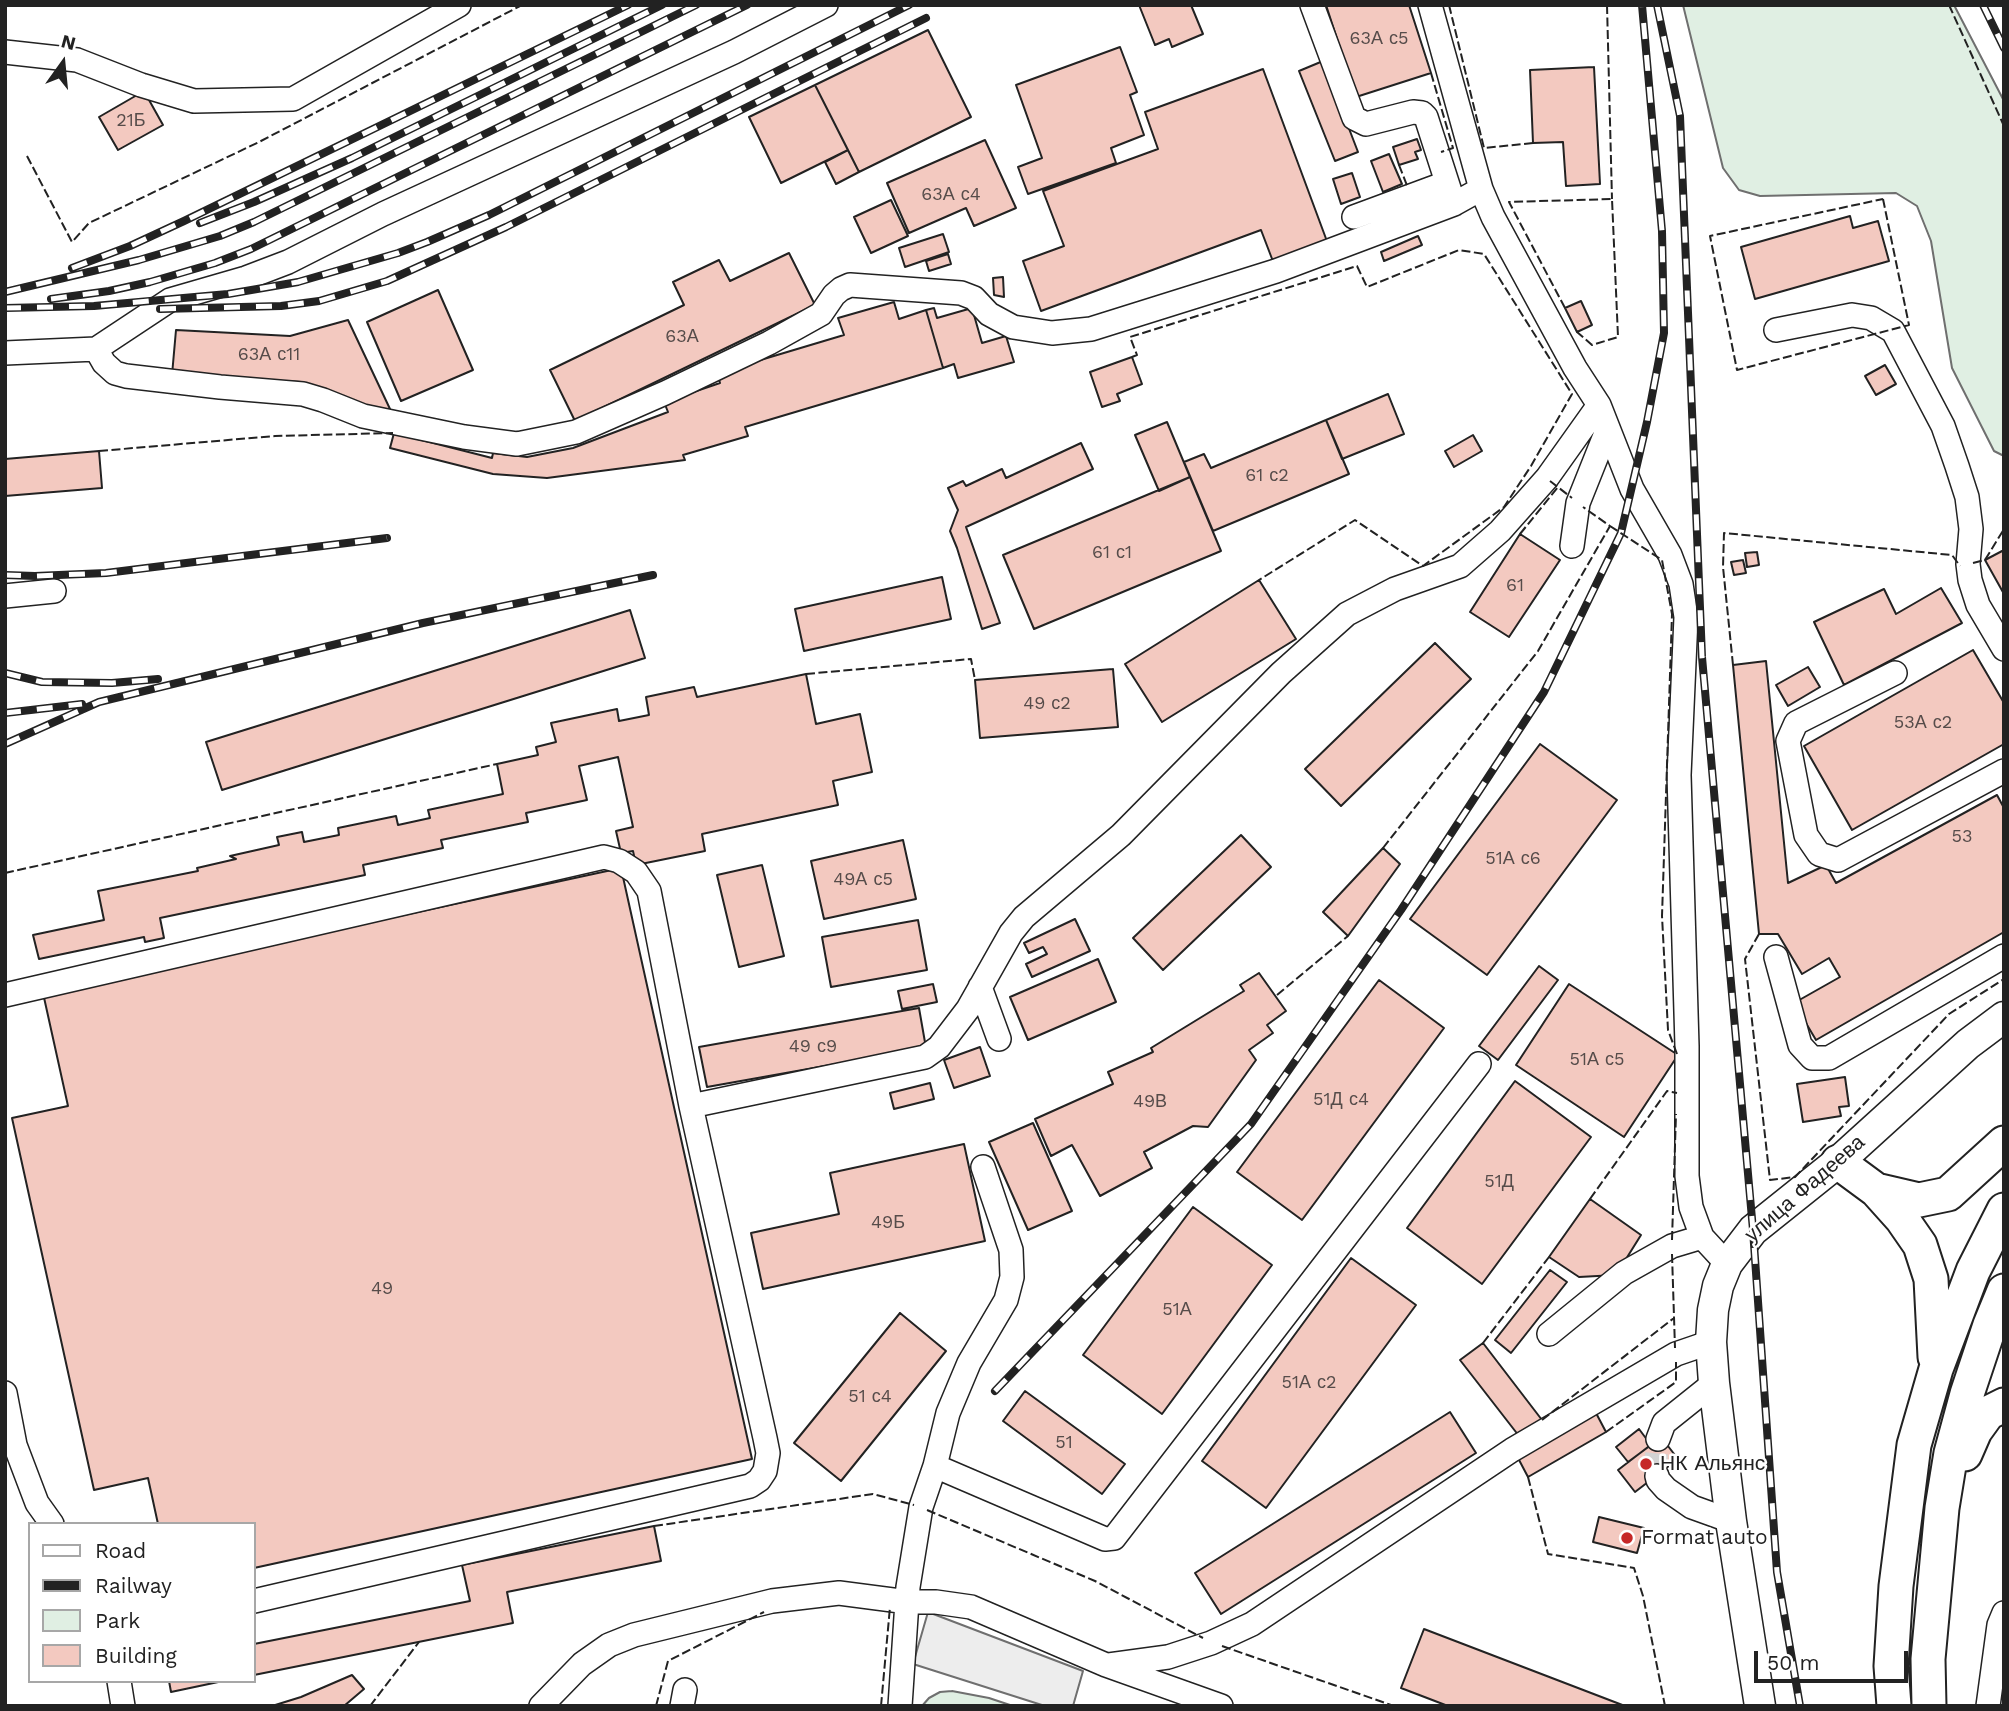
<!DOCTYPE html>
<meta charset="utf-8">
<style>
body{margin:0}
#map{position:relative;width:2009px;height:1711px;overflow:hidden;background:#fff;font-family:"Work Sans",sans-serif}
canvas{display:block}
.frame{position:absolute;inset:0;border:7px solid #222;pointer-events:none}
.legend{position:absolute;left:28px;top:1522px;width:228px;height:161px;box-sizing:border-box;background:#fff;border:2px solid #a7a7a7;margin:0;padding:9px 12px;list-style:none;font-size:21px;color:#222}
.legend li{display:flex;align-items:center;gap:14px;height:35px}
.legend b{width:35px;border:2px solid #a7a7a7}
.north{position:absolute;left:28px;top:28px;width:70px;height:70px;-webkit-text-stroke:5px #fff;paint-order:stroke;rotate:15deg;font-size:19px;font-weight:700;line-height:28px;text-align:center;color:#222}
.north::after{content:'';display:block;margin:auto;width:24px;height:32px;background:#222;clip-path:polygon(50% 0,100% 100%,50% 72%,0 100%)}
.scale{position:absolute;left:1754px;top:1651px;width:154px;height:32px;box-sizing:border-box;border:4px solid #222;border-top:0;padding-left:9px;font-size:21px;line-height:24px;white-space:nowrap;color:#222;-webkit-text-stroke:5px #fff;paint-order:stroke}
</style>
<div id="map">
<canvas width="2009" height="1711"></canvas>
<div class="frame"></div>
<ul class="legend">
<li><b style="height:9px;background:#fff"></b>Road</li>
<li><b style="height:9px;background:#222"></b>Railway</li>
<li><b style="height:19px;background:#e0efe3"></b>Park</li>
<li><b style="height:19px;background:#f3c9c0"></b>Building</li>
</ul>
<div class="north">N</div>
<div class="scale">50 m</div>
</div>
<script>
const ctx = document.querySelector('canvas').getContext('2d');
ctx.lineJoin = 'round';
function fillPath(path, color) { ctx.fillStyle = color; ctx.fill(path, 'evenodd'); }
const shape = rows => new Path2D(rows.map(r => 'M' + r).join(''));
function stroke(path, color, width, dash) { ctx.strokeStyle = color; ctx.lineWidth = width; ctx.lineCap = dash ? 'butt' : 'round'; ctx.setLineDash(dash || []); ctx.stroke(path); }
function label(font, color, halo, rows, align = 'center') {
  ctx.font = font + ' "Work Sans",sans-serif'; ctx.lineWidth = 5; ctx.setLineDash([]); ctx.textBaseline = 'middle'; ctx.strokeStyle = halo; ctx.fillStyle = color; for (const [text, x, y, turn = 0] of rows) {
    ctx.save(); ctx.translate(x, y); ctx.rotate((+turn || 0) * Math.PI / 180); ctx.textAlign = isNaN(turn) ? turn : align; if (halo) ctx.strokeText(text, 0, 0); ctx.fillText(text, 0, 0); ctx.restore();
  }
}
const green = shape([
 [1683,5,1954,5,2004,101,2004,456,1994,451,1952,368,1931,241,1917,206,1896,193,1760,196,1739,190,1723,168,1683,5],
 [952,1691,989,1698,1013,1706,922,1706,929,1698,940,1692,952,1691]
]);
const parking = shape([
 [928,1612,1083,1671,1073,1706,1045,1706,913,1664,928,1612]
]);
const building = shape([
 [1139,5,1191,5,1203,34,1172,47,1169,39,1155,45,1139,5],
 [1326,5,1409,5,1431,73,1356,97,1326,5],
 [928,30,971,117,859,172,815,85,928,30],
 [1120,47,1137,92,1130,95,1144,135,1111,148,1116,163,1028,194,1018,167,1042,158,1016,85,1120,47],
 [1323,61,1358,152,1335,161,1299,71,1323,61],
 [1594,67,1600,184,1566,186,1563,142,1533,143,1530,70,1594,67],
 [1263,69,1328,244,1274,264,1261,230,1041,311,1023,261,1064,246,1043,191,1158,149,1145,112,1263,69],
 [815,85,848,150,781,183,749,117,815,85],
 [144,91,163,125,118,150,99,117,144,91],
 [1417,139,1421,150,1415,152,1418,159,1399,165,1393,147,1417,139],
 [985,140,1016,208,974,226,966,208,909,233,887,183,985,140],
 [848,150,859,172,836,184,825,162,848,150],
 [1389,154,1402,184,1383,192,1371,161,1389,154],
 [1352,173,1360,197,1341,204,1333,179,1352,173],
 [891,200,908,236,871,253,854,217,891,200],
 [1850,216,1853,228,1878,221,1889,261,1755,299,1741,247,1850,216],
 [943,234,949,252,905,267,899,248,943,234],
 [1418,236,1422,245,1384,261,1381,252,1418,236],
 [789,253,815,305,575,421,550,370,684,305,673,282,719,260,730,281,789,253],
 [948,254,951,264,929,271,926,261,948,254],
 [1003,277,1004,297,994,295,993,278,1003,277],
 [438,290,473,370,401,401,367,322,438,290],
 [1581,301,1592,325,1577,332,1565,308,1581,301],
 [894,302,899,319,926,310,943,368,745,427,748,436,683,455,685,460,547,478,493,474,390,448,394,433,492,458,493,453,527,457,573,448,668,412,664,402,720,383,717,373,844,335,838,318,894,302],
 [934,308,937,318,972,308,982,343,1006,336,1014,362,958,378,954,364,943,368,926,310,934,308],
 [348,320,390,409,382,413,301,382,172,375,176,330,290,336,348,320],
 [1132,357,1142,384,1117,394,1120,401,1102,407,1090,372,1132,357],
 [1885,365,1896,384,1876,395,1865,376,1885,365],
 [1388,394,1404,434,1342,459,1326,420,1388,394],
 [1326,420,1349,474,1213,531,1184,462,1204,454,1211,468,1326,420],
 [1167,422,1190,477,1159,491,1135,435,1167,422],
 [1473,435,1482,451,1454,467,1445,451,1473,435],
 [1081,443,1093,469,966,527,1000,623,982,629,957,548,950,531,958,510,948,488,963,481,966,486,1002,469,1006,478,1081,443],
 [99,451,102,488,5,496,5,459,99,451],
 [1190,477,1221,551,1034,629,1003,555,1190,477],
 [1520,534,1560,560,1509,637,1470,612,1520,534],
 [2004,550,2004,594,1985,560,2004,550],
 [1757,552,1759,565,1747,567,1745,553,1757,552],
 [1743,560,1746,573,1734,575,1731,562,1743,560],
 [942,577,951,619,804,651,795,609,942,577],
 [1259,580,1296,639,1162,722,1125,664,1259,580],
 [1941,588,1962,623,1844,685,1814,622,1884,589,1896,614,1941,588],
 [630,610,645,658,222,790,206,742,630,610],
 [1435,643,1471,679,1341,806,1305,769,1435,643],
 [1973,650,2004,703,2004,744,1852,830,1804,746,1973,650],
 [1766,661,1788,883,1826,865,1836,883,1997,795,2004,808,2004,932,1816,1040,1794,1003,1840,977,1829,958,1802,974,1778,934,1759,934,1733,665,1766,661],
 [1808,667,1820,687,1788,706,1776,685,1808,667],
 [1113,669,1118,727,980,738,975,680,1113,669],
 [806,674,816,724,860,714,872,772,833,781,838,805,702,834,705,851,636,865,633,851,621,853,616,831,633,827,618,757,579,766,587,800,526,813,528,822,441,840,443,848,363,865,365,875,160,918,164,938,145,942,144,937,39,959,33,935,104,920,98,891,198,871,197,868,236,859,230,856,279,845,277,837,302,832,304,842,339,835,338,828,396,816,398,825,430,818,428,810,503,794,497,764,538,755,536,747,556,742,551,723,617,709,619,721,649,715,646,697,694,687,697,697,806,674],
 [1540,744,1617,800,1487,975,1410,919,1540,744],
 [1241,835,1271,867,1163,970,1133,938,1241,835],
 [903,840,916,899,824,919,811,861,903,840],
 [1383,848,1400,864,1348,936,1323,912,1383,848],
 [762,865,784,956,739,967,717,875,762,865],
 [621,868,752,1459,254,1568,254,1524,158,1524,148,1478,94,1490,12,1118,68,1106,43,993,621,868],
 [1075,919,1090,951,1032,977,1026,964,1047,954,1043,947,1029,953,1024,943,1075,919],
 [918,920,927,970,831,987,822,937,918,920],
 [1098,959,1116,1002,1028,1040,1010,997,1098,959],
 [1539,966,1558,980,1498,1060,1479,1046,1539,966],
 [1259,973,1286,1011,1267,1025,1273,1033,1249,1050,1256,1060,1208,1127,1193,1126,1144,1152,1152,1168,1100,1196,1072,1145,1051,1156,1035,1119,1113,1084,1108,1072,1153,1052,1151,1048,1244,991,1240,985,1259,973],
 [1379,980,1444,1028,1302,1220,1237,1172,1379,980],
 [933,984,937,1002,902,1009,898,991,933,984],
 [1569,984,1678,1055,1624,1137,1516,1065,1569,984],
 [919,1008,926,1048,707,1087,699,1047,919,1008],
 [980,1047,990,1076,954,1088,944,1060,980,1047],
 [1845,1077,1849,1106,1839,1107,1841,1116,1803,1122,1797,1084,1845,1077],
 [1515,1081,1591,1137,1482,1284,1407,1228,1515,1081],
 [930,1083,934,1099,894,1109,890,1093,930,1083],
 [1033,1123,1072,1211,1028,1230,989,1142,1033,1123],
 [964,1144,985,1241,763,1289,751,1233,839,1214,830,1173,964,1144],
 [1590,1199,1641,1235,1616,1275,1579,1277,1549,1257,1590,1199],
 [1193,1207,1272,1265,1162,1414,1083,1355,1193,1207],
 [1351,1258,1416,1305,1266,1508,1202,1461,1351,1258],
 [1550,1270,1567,1282,1511,1353,1495,1340,1550,1270],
 [900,1313,946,1351,841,1481,794,1443,900,1313],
 [1483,1343,1542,1420,1519,1436,1460,1360,1483,1343],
 [1025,1391,1125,1464,1102,1494,1003,1421,1025,1391],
 [1450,1412,1476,1453,1221,1614,1195,1573,1450,1412],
 [1596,1413,1606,1432,1528,1477,1518,1458,1596,1413],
 [1639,1429,1651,1445,1628,1462,1616,1447,1639,1429],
 [1661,1437,1678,1459,1635,1492,1618,1470,1661,1437],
 [1599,1517,1644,1528,1637,1553,1593,1542,1599,1517],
 [654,1526,661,1561,507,1592,513,1623,254,1675,254,1644,470,1601,462,1565,654,1526],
 [1424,1629,1625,1706,1448,1706,1401,1688,1424,1629],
 [352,1675,364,1689,344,1706,272,1706,301,1697,352,1675],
 [169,1681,223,1681,171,1692,169,1681]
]);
const minorTunnel = shape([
 [1657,1476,1655,1470,1658,1439]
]);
const minor = shape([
 [826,5,734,52,383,214,288,262,246,278,170,300,96,349,104,363,115,373,126,376,220,387,303,394,323,400,363,416,464,437,517,444,576,432,665,393,769,343,821,314,834,295,841,289,850,285,961,293,974,298,989,314,1013,327,1052,333,1091,329,1276,271,1454,204,1481,189],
 [1312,5,1354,118,1366,124,1413,112,1422,113,1426,117,1454,204],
 [1430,5,1481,189,1493,217,1575,368,1599,405,1632,489,1670,555,1681,584,1686,617,1679,775,1687,1046,1687,1176,1691,1207,1702,1237,1727,1264],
 [5,52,77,60,141,85,194,101,293,99,459,5],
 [1354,217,1446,183],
 [1776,330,1852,315,1871,318,1893,331,1943,426,1957,466,1967,497,1971,529,1968,564,1970,580,1978,605,2004,649],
 [5,353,96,349],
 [1572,546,1578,503,1608,428],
 [5,596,54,591],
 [1895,673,1796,723,1788,741,1806,835,1819,854,1838,860,2004,771],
 [1776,957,1800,1045,1812,1058,1829,1058,2004,956],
 [980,987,999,1039],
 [5,995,604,857,619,861,636,872,649,891,691,1106,765,1438,768,1453,765,1471,759,1480,750,1486,254,1601],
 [691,1106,925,1057,939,1047,968,1009,1011,933,1024,917,1121,835,1281,673,1347,614,1395,589,1460,566,1500,531,1547,478,1599,405],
 [1549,1334,1624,1273,1672,1246,1702,1237],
 [5,1393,15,1445,37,1503,52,1524],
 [1658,1439,1664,1423,1714,1383],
 [935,1466,1105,1539,1114,1538,1479,1064],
 [1657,1476,1658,1480,1666,1489,1692,1507,1731,1521],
 [1109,1665,1168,1657,1211,1643,1252,1624,1512,1450,1676,1354,1711,1342],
 [119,1681,123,1706],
 [541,1706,582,1664,609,1645,634,1635,772,1601,839,1593,908,1602,936,1602,971,1607,1106,1665,1221,1706],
 [682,1706,685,1690],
 [900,1706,908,1587,921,1507,935,1466,948,1413,969,1363,1006,1300,1012,1277,1011,1250,983,1167],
 [1988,1706,1999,1625,2004,1613]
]);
const major = shape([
 [1760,1706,1731,1521,1714,1383,1711,1342,1713,1310,1718,1286,1727,1264,1753,1230,1838,1162,1968,1044,2004,1017]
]);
const highway = shape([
 [1838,1162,1876,1190,1902,1219,1920,1245,1931,1279,1935,1357],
 [1876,1190,1919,1200,1948,1194,2004,1143],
 [1965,1454,1975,1431,1988,1413,2004,1405],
 [1894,1706,1891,1666,1896,1586,1914,1445,1936,1369,1973,1271,2004,1210],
 [1929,1706,1928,1659,1942,1508,1951,1453,1967,1394,1990,1325,2004,1291]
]);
const rail = shape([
 [1657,5,1680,116,1702,657,1753,1230,1777,1572,1800,1706],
 [1983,5,2004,48],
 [200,223,254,202,352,158,662,5],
 [72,268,130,246,184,221,628,5],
 [5,292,139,260,220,236,254,222,696,5],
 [51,299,109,291,150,282,215,263,251,249,747,5],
 [5,308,94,306,228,294,298,282,398,253,427,242,489,215,909,5],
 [160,309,281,306,319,301,387,281,506,227,926,18],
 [5,575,35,576,106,573,387,538],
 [5,673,42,682,112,683,158,679],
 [5,713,82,704],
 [5,744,99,702,423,623,653,575],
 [995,1391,1251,1124,1401,910,1544,692,1621,533,1647,422,1664,333,1662,231,1642,5]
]);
const fence = shape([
 [1449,5,1484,148,1533,143],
 [1607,5,1612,199],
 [1949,5,2004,126],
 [1431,73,1453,148,1441,152],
 [27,156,72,242,89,223,259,142,522,5],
 [1399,165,1408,188],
 [1883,199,1909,325,1737,370,1710,236,1883,199],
 [1565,308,1509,202,1612,199,1618,337,1592,345,1577,332],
 [1132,357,1137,355,1130,337,1357,266,1367,287,1459,250,1484,254,1572,394,1531,466,1504,507,1423,566,1355,520,1259,580],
 [99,451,275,436,393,433],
 [1550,481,1572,498],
 [1610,526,1662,560,1672,614,1662,916,1668,1030,1677,1054],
 [1520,534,1558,487],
 [1973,563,1985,560,2004,529],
 [1733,665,1723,567,1724,533,1952,555,1960,566],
 [806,674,971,659,975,680],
 [1383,848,1538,651,1610,526,1583,507],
 [5,873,497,764],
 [1759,934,1745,959,1770,1180,1795,1177,1949,1014,2004,979],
 [1277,995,1348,936],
 [1590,1199,1667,1091,1677,1093],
 [1672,1240,1676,1114],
 [1672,1254,1675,1348],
 [1483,1343,1549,1257],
 [1542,1420,1674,1318],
 [1606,1432,1676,1382,1676,1362],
 [1528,1477,1548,1554,1634,1568,1643,1596,1665,1706],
 [927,1510,1095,1581,1203,1638],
 [654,1526,873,1494,914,1505],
 [1222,1646,1394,1706],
 [370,1706,419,1642],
 [656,1706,668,1661,764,1612],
 [881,1706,890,1607]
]);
const markers = [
 [1646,1464,7,"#c62828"],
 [1627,1538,7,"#c62828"]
];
const numberNames = [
 ["63А с5",1379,39],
 ["21Б",131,121],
 ["63А с4",951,195],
 ["63А",682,337],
 ["63А с11",269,355],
 ["61 с2",1267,476],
 ["61 с1",1112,553],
 ["61",1515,586],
 ["49 с2",1047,704],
 ["53А с2",1923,723],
 ["53",1962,837],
 ["51А с6",1513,859],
 ["49А с5",863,880],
 ["49 с9",813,1047],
 ["51А с5",1597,1060],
 ["51Д с4",1341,1100],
 ["49В",1150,1102],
 ["51Д",1499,1182],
 ["49Б",888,1223],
 ["49",382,1289],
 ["51А",1177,1310],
 ["51А с2",1309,1383],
 ["51 с4",870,1397],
 ["51",1064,1443]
];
const streetNames = [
 ["улица Фадеева",1805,1189,-41]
];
const poiNames = [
 ["НК Альянс",1660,1464],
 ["Format auto",1641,1538]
];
fillPath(green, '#e0efe3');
stroke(green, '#6f6f6f', 2);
fillPath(parking, '#ededed');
stroke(parking, '#6f6f6f', 2);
fillPath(building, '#f3c9c0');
stroke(building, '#222', 2);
stroke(minorTunnel, '#d3d3d3', 23, [23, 11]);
stroke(minor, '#222', 26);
stroke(major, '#222', 33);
stroke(highway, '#222', 37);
stroke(minor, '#fff', 23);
stroke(major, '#fff', 30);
stroke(highway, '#fff', 33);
stroke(rail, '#222', 8);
stroke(rail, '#fff', 5, [16]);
stroke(fence, '#222', 2, [9, 3.5]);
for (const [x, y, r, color] of markers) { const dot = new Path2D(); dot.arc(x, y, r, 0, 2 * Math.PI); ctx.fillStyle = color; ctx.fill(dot); stroke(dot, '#fff', 2.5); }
label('18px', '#564c4a', null, numberNames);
label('21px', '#222', '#fff', streetNames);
label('21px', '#222', '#fff', poiNames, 'left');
</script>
